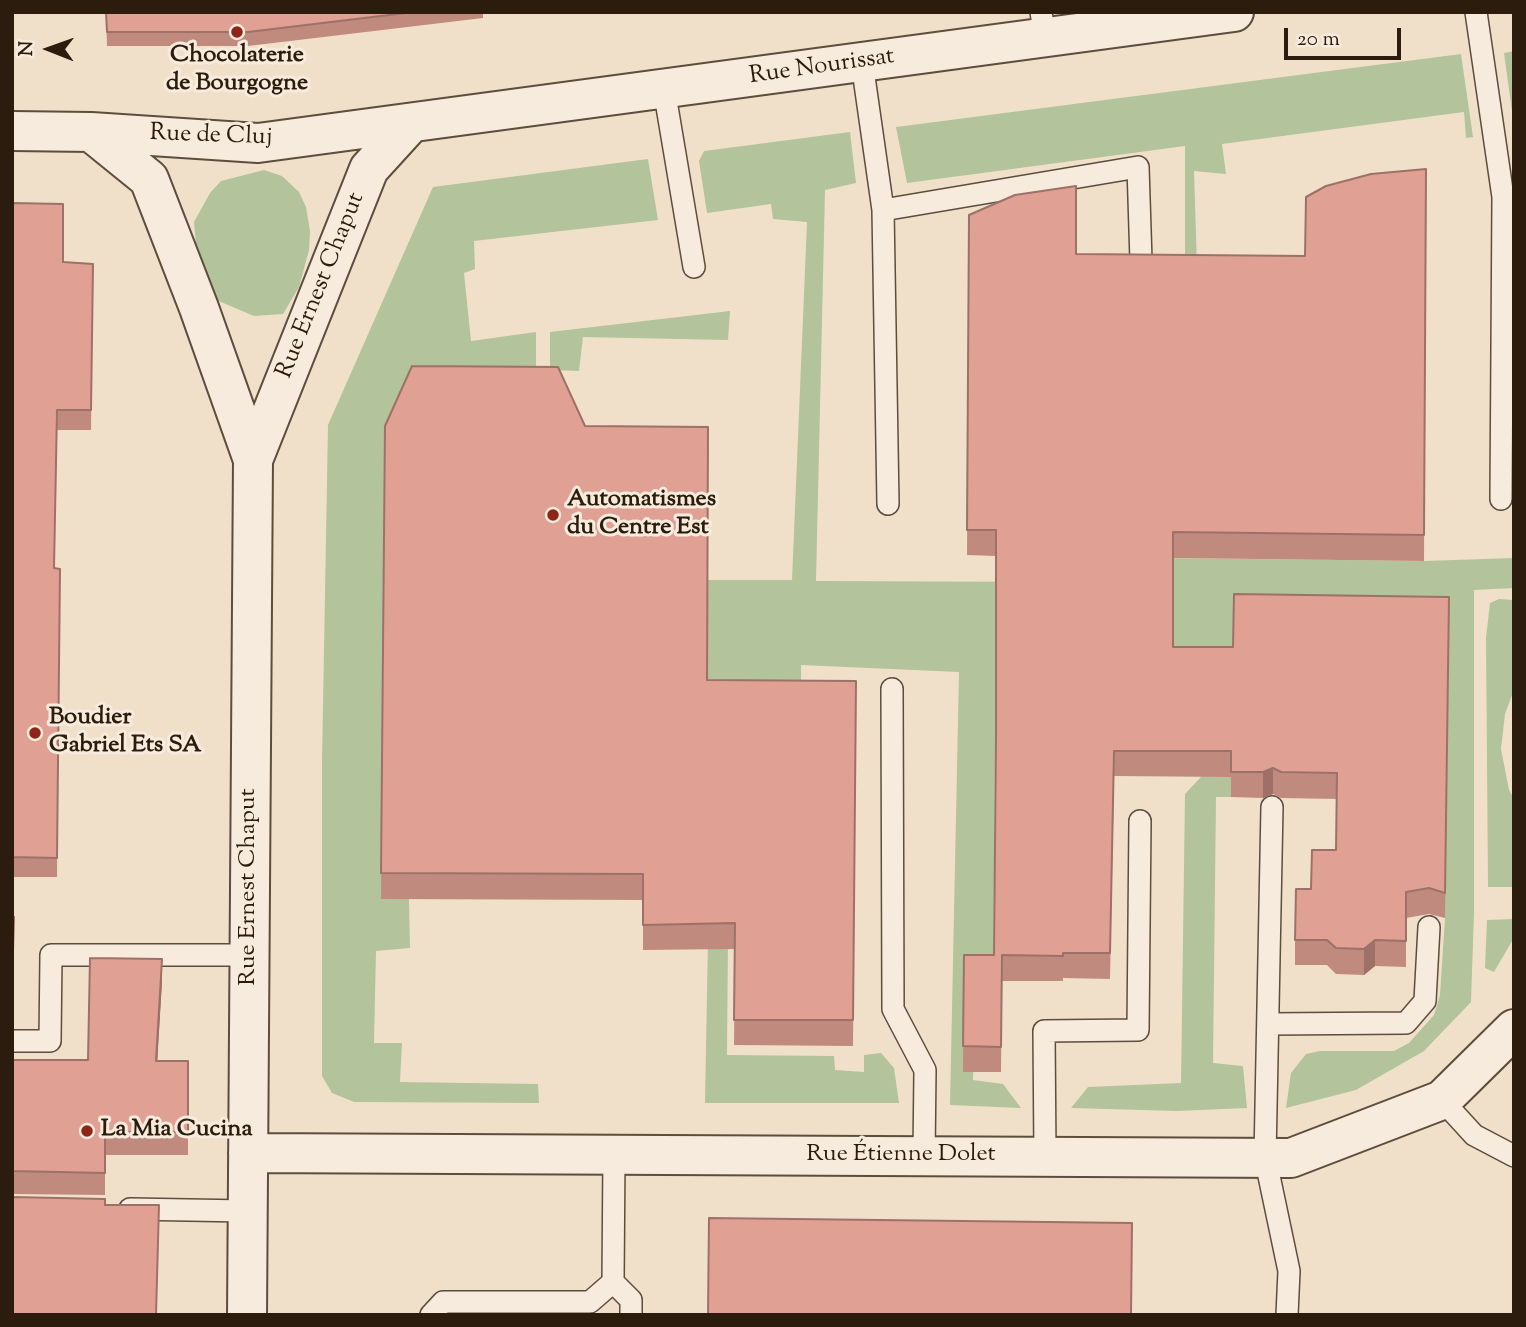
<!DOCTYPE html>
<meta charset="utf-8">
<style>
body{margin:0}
#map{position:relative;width:1526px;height:1327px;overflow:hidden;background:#f1e0c9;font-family:"Sorts Mill Goudy",serif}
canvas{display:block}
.frame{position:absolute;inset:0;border:14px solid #2c1c0d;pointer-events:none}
.north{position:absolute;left:14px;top:14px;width:70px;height:70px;-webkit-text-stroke:5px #f6ebdc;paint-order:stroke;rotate:271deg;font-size:19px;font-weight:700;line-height:28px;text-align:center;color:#2c1c0d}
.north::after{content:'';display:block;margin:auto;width:24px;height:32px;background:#2c1c0d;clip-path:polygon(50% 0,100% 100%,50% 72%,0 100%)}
.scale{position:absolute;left:1284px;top:28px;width:117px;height:32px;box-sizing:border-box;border:4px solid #2c1c0d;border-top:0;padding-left:9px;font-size:21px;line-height:24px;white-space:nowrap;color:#2c1c0d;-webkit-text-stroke:5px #f6ebdc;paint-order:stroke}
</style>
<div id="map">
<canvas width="1526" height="1327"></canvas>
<div class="frame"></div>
<div class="north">N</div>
<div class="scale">20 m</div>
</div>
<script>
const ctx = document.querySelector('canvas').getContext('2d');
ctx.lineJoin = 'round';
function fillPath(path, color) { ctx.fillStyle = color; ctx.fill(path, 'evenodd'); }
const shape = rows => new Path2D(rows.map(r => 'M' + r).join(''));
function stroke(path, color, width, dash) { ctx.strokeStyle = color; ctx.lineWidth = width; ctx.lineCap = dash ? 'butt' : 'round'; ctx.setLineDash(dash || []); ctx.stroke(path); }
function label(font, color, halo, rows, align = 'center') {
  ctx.font = font + ' "Sorts Mill Goudy",serif'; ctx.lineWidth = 6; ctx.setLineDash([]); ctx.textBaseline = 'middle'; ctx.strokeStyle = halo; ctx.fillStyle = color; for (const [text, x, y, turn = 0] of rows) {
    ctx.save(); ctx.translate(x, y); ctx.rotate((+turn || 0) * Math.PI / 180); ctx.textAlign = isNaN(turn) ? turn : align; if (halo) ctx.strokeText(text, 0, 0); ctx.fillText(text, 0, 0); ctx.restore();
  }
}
const green = shape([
 [1514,51,1514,126,1504,53],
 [1461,54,1473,137,1466,138,1464,112,1222,144,1226,174,1194,171,1197,267,1185,268,1185,146,907,183,896,127],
 [850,132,856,183,825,190,816,581,1076,582,1162,558,1424,561,1514,558,1514,588,1474,590,1474,913,1471,1002,1424,1051,1356,1090,1286,1108,1291,1073,1306,1054,1320,1051,1394,1051,1409,1043,1434,1015,1440,995,1445,918,1234,620,1231,797,1216,797,1213,1063,1243,1066,1247,1108,1177,1111,1071,1108,1088,1087,1181,1083,1185,794,1201,777,996,614,993,1007,976,1006,973,1080,1003,1084,1021,1108,950,1105,959,672,801,665,801,694,707,694,708,580,792,580,807,222,773,219,771,204,707,213,699,161,704,151],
 [648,159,658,220,474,241,475,269,464,273,471,341,536,332,536,392,409,899,410,948,376,951,374,1043,402,1043,400,1082,538,1084,539,1103,354,1102,332,1093,322,1076,322,761,328,425,433,187],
 [264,170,282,176,299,192,306,207,310,231,309,250,299,287,283,314,254,316,214,299,196,244,194,222,210,193,221,181],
 [730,311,728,340,583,337,579,371,550,370,550,332],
 [1499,599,1514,600,1514,690,1505,714,1501,749,1509,790,1514,799,1514,887,1488,887,1486,638,1490,603],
 [1514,919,1512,941,1494,972,1485,968,1487,920],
 [708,938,728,938,727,1055,834,1056,835,1070,864,1072,864,1055,881,1053,894,1068,899,1103,705,1103]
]);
const lane = shape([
 [1041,12,1045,38],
 [1476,12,1503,197,1501,499],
 [862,63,883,210,888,504],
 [664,89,694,267],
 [883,210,1138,167,1141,261],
 [892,689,893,1009,925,1070,924,1156],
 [1272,807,1265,1157,1289,1271,1287,1315],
 [1268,1024,1406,1023,1425,1001,1429,927],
 [12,1041,50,1041,51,955,249,955],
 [1442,1100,1474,1135,1514,1156],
 [1045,1156,1044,1031,1138,1030,1140,821],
 [130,1209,247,1211],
 [613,1282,614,1154],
 [431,1315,443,1302,590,1302,613,1282,631,1300,631,1315]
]);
const street = shape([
 [12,131,91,132,258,143,1234,12],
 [91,132,149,179,199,308,253,460,247,1315],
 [253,460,369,169,410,124],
 [248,1153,1291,1158,1442,1100,1514,1029]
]);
const wall = shape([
 [106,12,483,12,483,18,248,46,107,46],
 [1426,169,1424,561,1173,558,1173,647,1233,647,1449,597,1445,918,1429,914,1406,918,1406,967,1375,966,1364,975,1336,974,1327,965,1295,965,1295,940,1311,889,1336,850,1337,799,1281,798,1273,794,1263,798,1231,797,1231,777,1114,776,1110,979,1063,978,1063,981,1002,981,1001,1072,963,1072,964,955,994,955,996,737,996,556,967,555,969,215,1076,254,1305,256],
 [12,203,63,262,93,264,91,430,57,430,54,569,60,569,57,877,12,877],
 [385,426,707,680,856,681,853,1046,734,1045,735,949,643,950,643,900,381,899],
 [162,981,157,1061,188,1061,188,1155,105,1155,105,1195,12,1194,12,1060,88,1060]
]);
const shadedWall = shape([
 [1273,768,1273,794,1263,798,1263,772],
 [1375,940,1375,966,1364,975,1364,949],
 [162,959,162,981,156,1083,156,1061]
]);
const building = shape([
 [106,12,414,12,248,32,107,32,106,12],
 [1426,169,1424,535,1173,532,1173,647,1233,647,1234,594,1449,597,1445,893,1429,888,1406,892,1406,941,1375,940,1364,949,1336,948,1327,940,1295,940,1296,889,1311,889,1312,850,1336,850,1337,773,1281,772,1273,768,1263,772,1231,772,1231,751,1114,751,1110,953,1063,953,1063,956,1002,955,1001,1047,963,1046,964,955,994,955,996,737,996,530,967,530,969,215,1015,195,1076,186,1076,254,1305,256,1306,197,1326,186,1371,174,1426,169],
 [12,203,63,204,63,262,93,264,91,410,57,410,54,568,60,569,57,858,12,857,12,203],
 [412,366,558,367,585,426,708,427,707,680,856,681,853,1020,734,1020,735,923,643,925,643,874,381,873,385,426,412,366],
 [12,917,14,917,12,985,12,917],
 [90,958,162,959,156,1061,188,1061,188,1132,105,1132,105,1173,12,1171,12,1060,88,1060,90,958],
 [12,1197,105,1199,105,1205,159,1205,156,1315,12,1315,12,1197],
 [709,1218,1132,1223,1131,1315,708,1315,709,1218]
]);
const markers = [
 [237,32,7,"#8f2418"],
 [553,515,7,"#8f2418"],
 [35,733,7,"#8f2418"],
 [87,1131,7,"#8f2418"]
];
const poiNames = [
 ["Chocolaterie",237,57,"center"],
 ["de Bourgogne",237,85,"center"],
 ["Automatismes",567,501],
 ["du Centre Est",567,529],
 ["Boudier",49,719],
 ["Gabriel Ets SA",49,747],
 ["La Mia Cucina",101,1131]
];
const streetNames = [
 ["Rue Nourissat",822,68,-8],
 ["Rue de Cluj",211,137,2],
 ["Rue Ernest Chaput",322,286,-68],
 ["Rue Ernest Chaput",250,887,-90],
 ["Rue Étienne Dolet",901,1156]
];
fillPath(green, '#b3c39b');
stroke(lane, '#5d4d3c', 24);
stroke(street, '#5d4d3c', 42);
stroke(lane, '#f6ebdc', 21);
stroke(street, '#f6ebdc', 38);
fillPath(wall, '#c18a7f');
fillPath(shadedWall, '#9d7168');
fillPath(building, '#e0a194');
stroke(building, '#9d7168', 2);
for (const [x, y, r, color] of markers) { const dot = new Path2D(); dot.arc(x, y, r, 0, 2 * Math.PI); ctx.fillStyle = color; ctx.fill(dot); stroke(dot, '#f6ebdc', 2.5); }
label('bold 24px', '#2c1c0d', '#f6ebdc', poiNames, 'left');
label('24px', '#2c1c0d', '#f6ebdc', streetNames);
</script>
